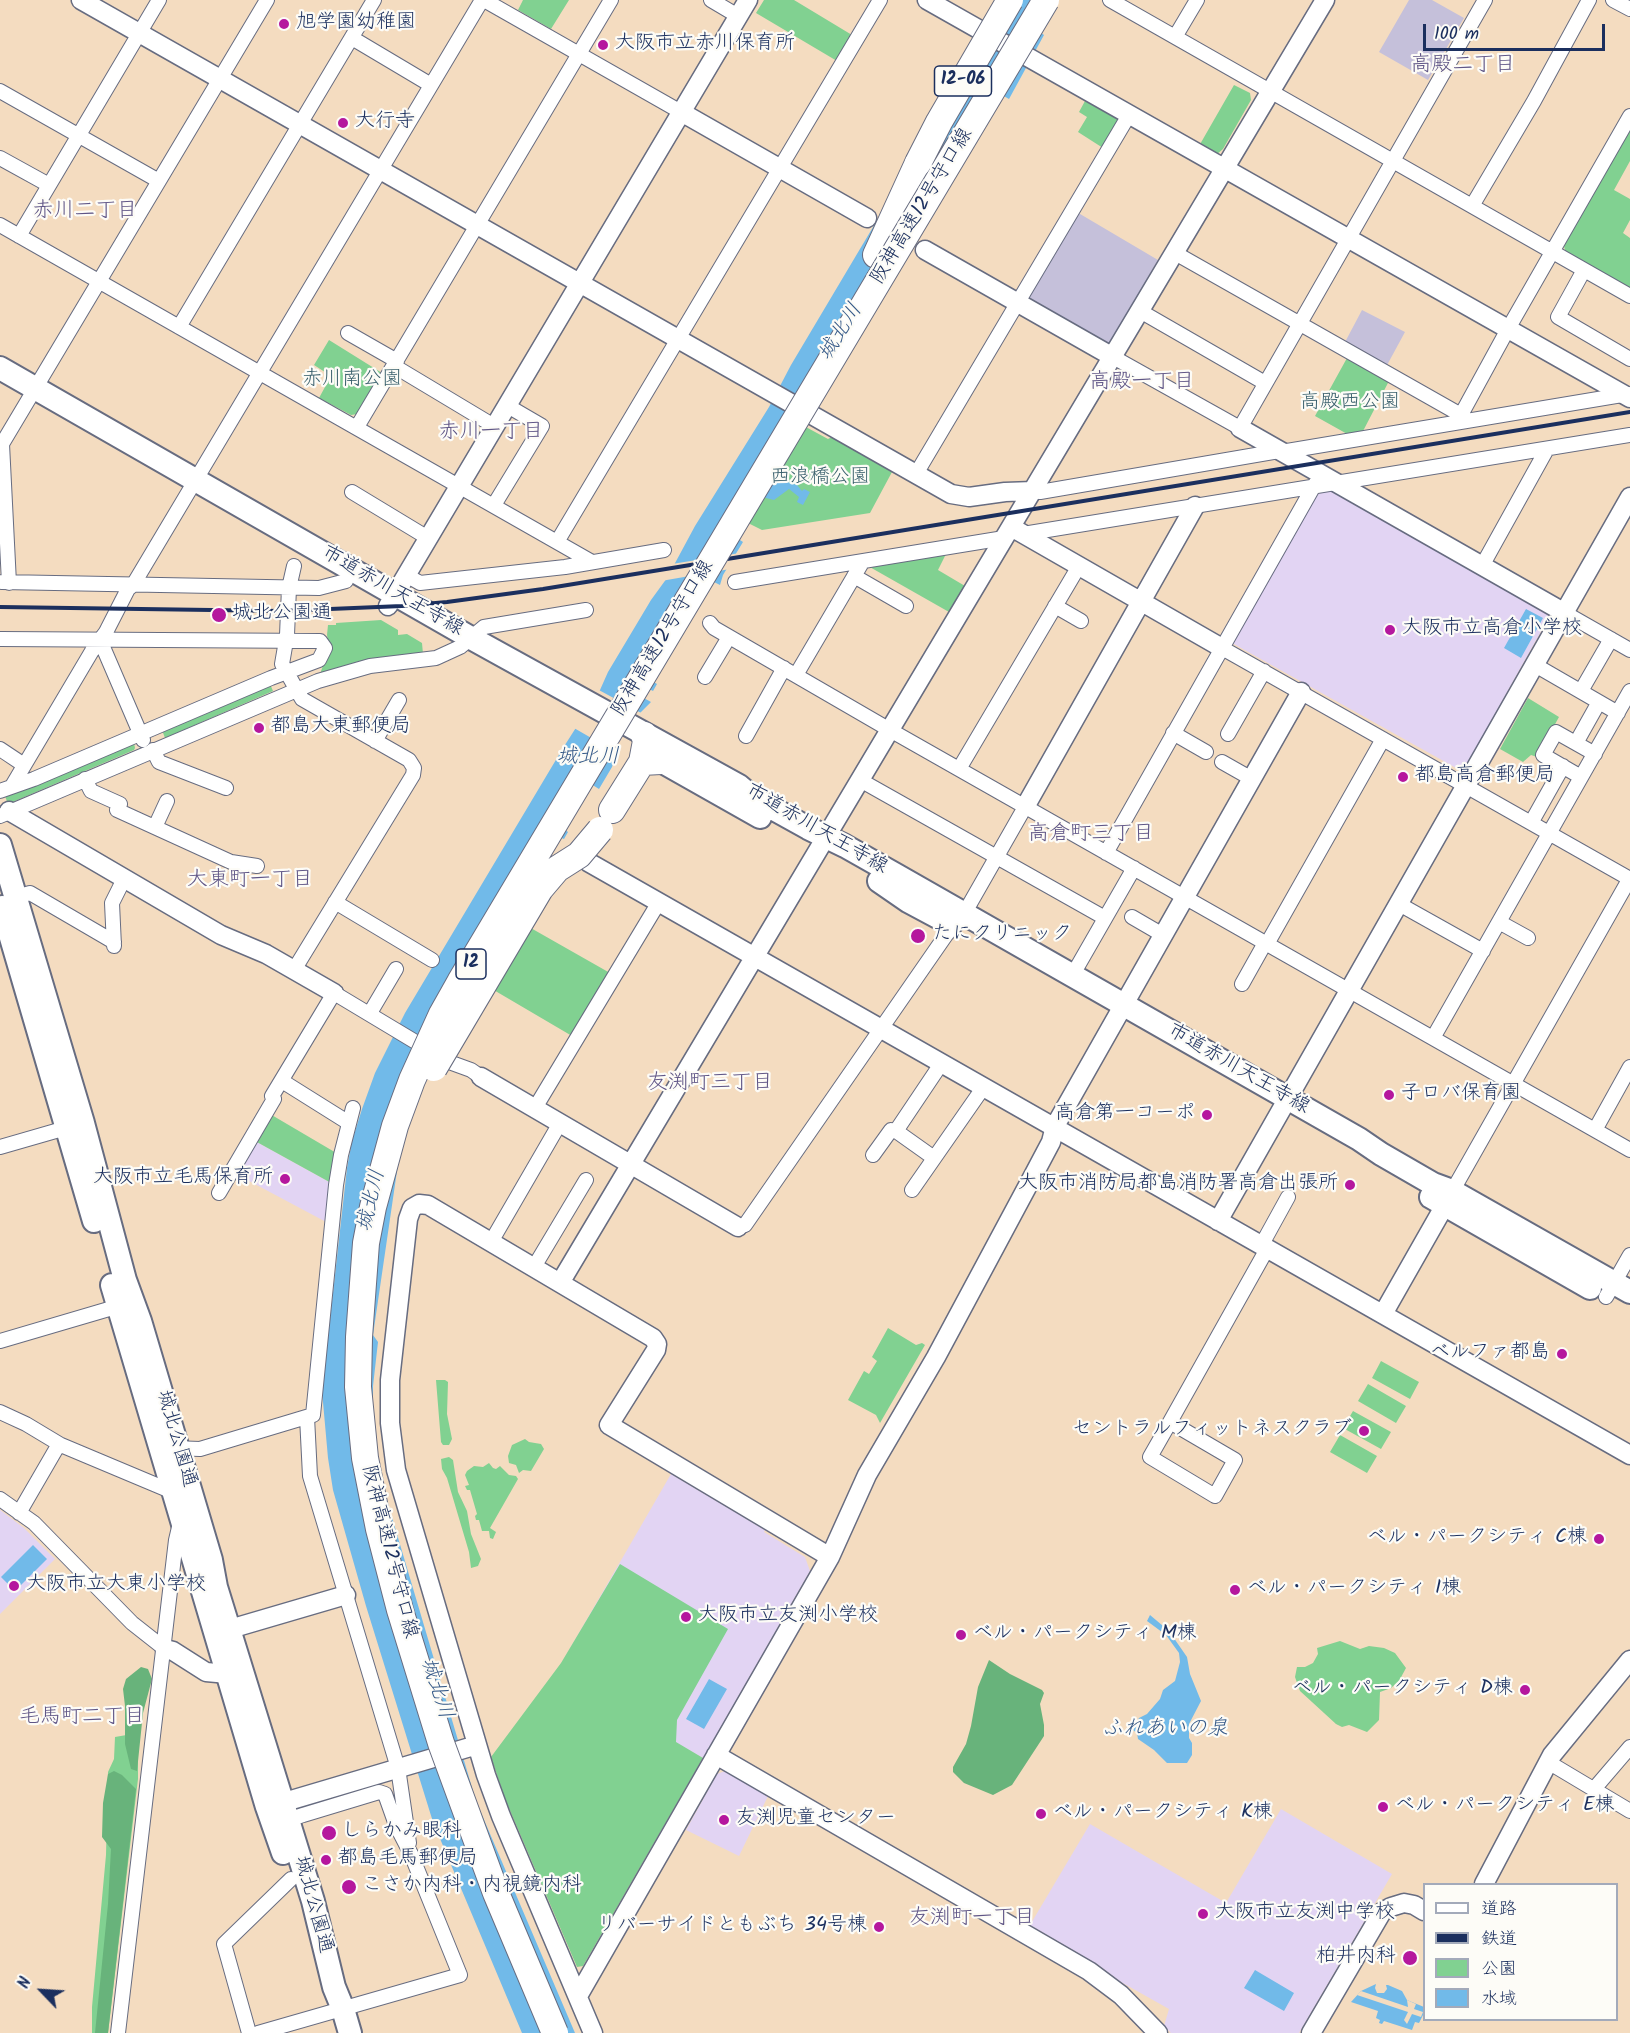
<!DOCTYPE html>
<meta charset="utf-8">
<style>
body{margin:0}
#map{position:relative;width:1630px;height:2033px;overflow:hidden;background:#f4dcc0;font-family:Kalam,"Klee One",sans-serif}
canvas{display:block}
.legend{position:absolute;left:1423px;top:1883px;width:195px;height:138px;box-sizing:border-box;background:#fdfcf7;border:2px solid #a3aaba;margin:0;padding:8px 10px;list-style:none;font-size:18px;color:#1b2f5e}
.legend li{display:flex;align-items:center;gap:12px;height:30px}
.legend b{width:30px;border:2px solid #a3aaba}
.north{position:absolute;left:12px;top:1961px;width:60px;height:60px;-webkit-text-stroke:4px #fdfcf7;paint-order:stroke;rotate:295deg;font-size:16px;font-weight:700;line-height:24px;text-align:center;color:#1b2f5e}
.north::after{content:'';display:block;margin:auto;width:21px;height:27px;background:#1b2f5e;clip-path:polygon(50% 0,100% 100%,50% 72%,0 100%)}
.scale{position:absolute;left:1423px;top:24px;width:182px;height:27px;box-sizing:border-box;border:3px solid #1b2f5e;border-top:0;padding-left:8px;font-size:18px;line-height:21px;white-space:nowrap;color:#1b2f5e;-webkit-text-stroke:4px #fdfcf7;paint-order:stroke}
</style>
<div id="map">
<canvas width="1630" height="2033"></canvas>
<ul class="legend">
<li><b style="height:8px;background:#fff"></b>道路</li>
<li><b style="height:8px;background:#1b2f5e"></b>鉄道</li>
<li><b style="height:16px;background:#81d191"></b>公園</li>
<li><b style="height:16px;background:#71bae9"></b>水域</li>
</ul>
<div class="north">N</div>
<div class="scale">100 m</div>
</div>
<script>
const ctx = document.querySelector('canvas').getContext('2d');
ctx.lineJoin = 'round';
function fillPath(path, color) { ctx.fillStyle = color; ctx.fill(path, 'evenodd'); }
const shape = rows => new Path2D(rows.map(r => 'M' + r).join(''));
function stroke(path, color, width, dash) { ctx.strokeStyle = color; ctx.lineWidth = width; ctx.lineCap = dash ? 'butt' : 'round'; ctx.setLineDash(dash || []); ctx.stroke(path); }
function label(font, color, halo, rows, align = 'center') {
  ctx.font = font + ' Kalam,"Klee One",sans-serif'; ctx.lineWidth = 4.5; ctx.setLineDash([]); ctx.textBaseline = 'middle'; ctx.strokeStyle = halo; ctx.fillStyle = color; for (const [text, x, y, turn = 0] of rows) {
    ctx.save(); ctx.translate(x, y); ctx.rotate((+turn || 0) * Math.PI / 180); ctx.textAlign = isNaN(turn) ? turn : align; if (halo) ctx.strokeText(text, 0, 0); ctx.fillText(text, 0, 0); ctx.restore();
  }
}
const built = shape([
 [1332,491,1547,613,1549,617,1467,764,1456,768,1232,643,1313,498,1321,492],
 [255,1141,333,1184,328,1223,236,1174],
 [671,1474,765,1530,764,1532,805,1557,810,1571,703,1758,676,1743,561,1664],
 [0,1510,24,1528,55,1559,0,1614],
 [725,1771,768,1796,739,1856,686,1830,717,1774],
 [1281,1809,1392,1874,1299,2033,1171,2033,1164,2026,1169,2009,1121,1982,1097,1964,1030,1925,1090,1824,1226,1903]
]);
const industrial = shape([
 [1409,0,1432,0,1464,18,1428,80,1379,52],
 [1075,211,1158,260,1109,345,1027,300],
 [1362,310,1405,332,1386,367,1344,344]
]);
const green = shape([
 [523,0,569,0,551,29,518,10],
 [764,0,794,0,852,35,837,61,756,13],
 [1234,85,1250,93,1251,100,1223,149,1216,155,1199,146],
 [1085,101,1119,120,1103,148,1078,132,1087,117,1079,112],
 [1630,126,1630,161,1614,190,1630,199,1630,220,1623,233,1630,238,1630,290,1566,255,1564,246],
 [329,340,382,373,358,414,351,415,319,398,331,376,314,365],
 [1347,358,1389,381,1362,433,1349,435,1315,416],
 [804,426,828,439,832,437,892,472,870,513,762,530,746,522],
 [946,554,938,570,965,586,949,612,868,566],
 [381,620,398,630,398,635,407,634,422,643,423,654,364,660,320,674,329,649,327,635,328,625,336,625,336,623],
 [270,684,273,691,165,738,162,730],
 [1528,698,1559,717,1537,757,1531,755,1523,762,1500,749],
 [134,743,135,748,134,750,8,804,5,796],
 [529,927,610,973,572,1036,492,989],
 [270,1114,338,1154,333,1184,255,1141],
 [888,1328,916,1345,922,1343,925,1345,880,1423,876,1415,848,1400,864,1371,869,1374,877,1361,872,1357],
 [1381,1361,1419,1382,1410,1399,1372,1378],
 [436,1380,445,1380,448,1382,447,1414,452,1439,449,1445,443,1445,441,1442],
 [1368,1384,1406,1406,1396,1423,1358,1401],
 [1353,1411,1391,1432,1381,1449,1343,1428],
 [1340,1435,1377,1456,1367,1473,1330,1452],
 [525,1439,529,1442,541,1444,544,1449,531,1471,523,1470,519,1473,516,1465,509,1463,508,1456,512,1445],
 [449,1457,453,1460,458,1492,467,1511,471,1534,481,1559,478,1566,471,1568,469,1552,447,1478,442,1469,441,1459],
 [489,1463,493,1468,496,1469,500,1466,509,1475,516,1476,518,1479,490,1528,496,1532,493,1539,490,1538,489,1531,482,1531,479,1520,476,1520,475,1516,477,1514,470,1490,467,1490,465,1486,469,1485,465,1475,467,1471,474,1466,483,1467],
 [620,1564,728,1629,677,1720,676,1742,703,1758,583,1966,577,1967,505,1799,491,1757,561,1663],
 [1340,1641,1360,1649,1369,1646,1384,1648,1395,1653,1406,1668,1399,1681,1391,1688,1380,1692,1379,1720,1367,1732,1349,1725,1342,1727,1336,1724,1300,1691,1295,1677,1297,1667,1305,1667,1313,1663,1318,1654,1317,1648],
 [138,1733,138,1779,108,2033,92,2033,92,2007,106,1855,108,1772,114,1759,115,1737]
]);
const forest = shape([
 [989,1660,1010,1674,1042,1690,1044,1693,1040,1704,1044,1725,1044,1736,1012,1785,993,1795,964,1783,953,1772,953,1767,966,1744,971,1726,978,1687],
 [141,1667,148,1669,152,1679,143,1713,137,1771,131,1769,125,1744,125,1706,123,1689,126,1679],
 [114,1771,122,1775,136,1789,108,2033,95,2033,108,1904,111,1849,102,1837,103,1803,108,1774]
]);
const water = shape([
 [1008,0,1059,0,1040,32,1044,35,1009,99,1002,95,776,473,785,481,797,485,802,491,804,489,810,492,803,505,797,502,799,497,789,489,774,500,762,497,737,538,743,542,723,575,720,585,712,581,652,681,657,684,653,691,647,688,642,697,651,702,640,713,616,754,612,767,599,789,591,784,564,829,568,832,564,839,559,837,435,1062,403,1130,373,1335,378,1342,373,1386,373,1413,376,1448,383,1487,476,1801,575,2033,522,2033,433,1822,366,1606,333,1490,328,1458,322,1391,347,1168,352,1141,362,1109,375,1073,405,1013,563,748,600,690,608,672,651,600,667,578,695,526,769,407,791,365],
 [1526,609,1543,618,1521,658,1504,648],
 [33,1545,47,1559,15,1591,1,1577],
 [1150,1615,1169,1631,1187,1657,1190,1674,1201,1701,1189,1724,1189,1738,1192,1743,1192,1755,1187,1763,1167,1763,1154,1750,1138,1739,1137,1733,1133,1730,1139,1718,1147,1714,1160,1699,1163,1690,1175,1681,1180,1662,1179,1653,1166,1635,1147,1621],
 [709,1679,727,1689,704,1729,686,1719],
 [1255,1970,1294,1993,1284,2011,1244,1988],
 [1376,1984,1375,1988,1377,1993,1384,1993,1387,1989,1386,1985,1388,1985,1402,1991,1407,2000,1424,2007,1424,2013,1419,2023,1415,2022,1412,2030,1384,2021,1382,2024,1379,2023,1380,2020,1376,2018,1378,2011,1351,2002,1361,1991]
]);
const pier = shape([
 [740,553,730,569,661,581,672,564],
 [597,689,643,714,619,754,574,728],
 [1361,1991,1408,2007,1407,2000,1416,2004,1414,2009,1423,2012,1421,2017,1412,2014,1407,2024,1404,2020,1408,2012,1357,1995]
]);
const minor = shape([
 [484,0,681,112],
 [711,0,738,16],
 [1110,0,1630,296],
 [1613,0,1630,9],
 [1175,37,1197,0],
 [352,38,431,85],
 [0,91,159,181],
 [0,158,49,185],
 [1472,206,1534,101,1589,0],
 [0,225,592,562],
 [19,236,159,0],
 [1175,253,1461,415],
 [1584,270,1558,317,1630,359],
 [1140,311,1265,383],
 [179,327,374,0],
 [348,333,397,361],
 [1113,357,1240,428,1485,0],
 [394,366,494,426],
 [1460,422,1461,415,1508,329,1630,116],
 [357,427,611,0],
 [1281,452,1628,394],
 [916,474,1129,115],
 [1033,491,1040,492,1279,451],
 [352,492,428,538],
 [494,505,542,426,506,405],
 [1023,534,1630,435],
 [557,542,880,0],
 [294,566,289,588,287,635,282,664,302,699,409,760,414,768,413,775,294,970],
 [1482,566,1547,449],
 [406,575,420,583,565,567,664,550],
 [854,576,906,606],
 [2,582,319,588,346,581],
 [735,582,1004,538],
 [9,583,2,444,267,0],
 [1055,606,1081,621],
 [1565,613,1630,650],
 [710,623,714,628,890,730,1630,1150],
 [0,639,320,641,325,648,319,660,271,678,34,779,0,791],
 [100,640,143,740],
 [1222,648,1630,879],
 [1535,665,1618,713],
 [796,675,863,561],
 [705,677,729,637],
 [1581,691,1611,639],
 [1173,733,1206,752],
 [1228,734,1264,671],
 [746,736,784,668],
 [375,741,399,700],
 [1576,743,1599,702],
 [0,749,24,765],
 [153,750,159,762,226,788],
 [1222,762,1252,779],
 [959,769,1079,566],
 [1581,777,1543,755,1556,732,1595,754],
 [85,779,91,791,120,804,117,810,231,862,257,866],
 [860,780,1105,918],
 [12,786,92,651,106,632,128,589,133,585,482,0],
 [0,816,318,681,370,666,436,658,460,647,484,627,586,610],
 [1531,823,1563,766],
 [155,827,167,801],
 [1106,853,1315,484],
 [16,897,30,893,114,942],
 [335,902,432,960],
 [1399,904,1483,951],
 [1132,917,1163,935],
 [1499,922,1528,938],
 [1267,944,1383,739],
 [114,946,112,903,124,879],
 [1072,976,1134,868],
 [1242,984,1265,943],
 [370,1013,396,969],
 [1433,1038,1630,691],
 [282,1081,349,1123],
 [535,1108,659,902],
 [1595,1130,1630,1067],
 [896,1131,934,1158],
 [0,1147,73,1126],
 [873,1155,891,1130,896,1131,941,1064],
 [912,1190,983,1088],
 [219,1193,274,1099,272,1096,334,993,449,1062,471,1070,481,1077],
 [1449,1197,1630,878],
 [738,1227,745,1225,946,935,964,914,1025,807],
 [491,1242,560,1123],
 [1261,1246,1288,1197],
 [534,1267,586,1180],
 [1606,1297,1630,1255],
 [0,1341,126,1304],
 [0,1412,26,1424,61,1445,173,1492],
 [307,1417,310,1476,398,1768,409,1843],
 [1170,1422,1235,1460,1215,1496,1150,1457,1170,1422,1267,1249],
 [172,1448,200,1449,313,1415,336,1185,341,1155,353,1108],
 [0,1499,34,1523,132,1623,165,1649],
 [19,1513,59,1444],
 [1548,1762,1630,1811],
 [1594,1789,1630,1747],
 [118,2033,176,1540,180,1523],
 [249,2033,224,1944,291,1879],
 [258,2033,460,1975,411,1854,396,1825,385,1794,379,1792,303,1815,297,1817,289,1823]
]);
const tertiary = shape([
 [81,0,951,494,969,497,1005,492,1033,491],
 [927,0,1630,398],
 [681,112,867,218],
 [925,250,1113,357],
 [1240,428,1565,613],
 [1011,527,1222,648],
 [388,606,748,0],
 [1025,807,1195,506],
 [9,811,221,935,266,954,334,993],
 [588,862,1630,1455],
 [481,1077,738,1227],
 [1218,1221,1630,497],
 [560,1283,1325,0],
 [1383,1314,1445,1205],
 [230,1629,346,1595],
 [165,1649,173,1651,206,1672,228,1674,240,1670],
 [716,1755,1089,1971,1121,1995,1158,2033],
 [271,1806,477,1745],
 [1484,1884,1552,1755,1630,1660],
 [578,1996,830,1557,867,1475,936,1357,1033,1176,1051,1142,1055,1126,1301,692],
 [593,2033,501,1816,486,1775,396,1470,390,1423,390,1380,408,1219,412,1208,419,1204,428,1205,653,1338,657,1344,656,1350,609,1425,830,1557],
 [1311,2033,1382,1912,1391,1907,1404,1903,1414,1905,1424,1911]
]);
const primary = shape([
 [0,368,471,638,739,786,752,797,808,828,845,846,898,876,1359,1139,1381,1154,1433,1184,1452,1191,1630,1292],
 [645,752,760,817],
 [0,845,83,1123,125,1280,140,1321,211,1560,216,1587,313,1901,334,1987,343,2009,350,2033],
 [879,881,908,901,951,924],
 [2,907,94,1221],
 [1431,1197,1590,1288],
 [112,1285,267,1807,283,1853]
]);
const motorway = shape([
 [876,255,918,163],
 [642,762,646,741,644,735],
 [612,810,642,762,661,761]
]);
const rail = shape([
 [0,607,282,611,402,606,447,602,543,589,1630,412]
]);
const motorwayBridge = shape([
 [918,163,939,122,1010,0],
 [434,1068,540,889,557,869,579,855,600,830],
 [555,2033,496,1893,441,1743,400,1610,379,1529,365,1458,358,1387,359,1337,366,1243,373,1207,395,1126,412,1080,442,1014,460,982,1046,0]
]);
const markers = [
 [284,24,6,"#b5179e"],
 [603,45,6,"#b5179e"],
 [343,123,6,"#b5179e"],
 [219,615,8,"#b5179e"],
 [1390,630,6,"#b5179e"],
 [259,728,6,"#b5179e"],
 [1403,777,6,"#b5179e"],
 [918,936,8,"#b5179e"],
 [1389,1095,6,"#b5179e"],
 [1207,1115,6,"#b5179e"],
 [285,1179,6,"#b5179e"],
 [1350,1185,6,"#b5179e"],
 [1562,1354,6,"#b5179e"],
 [1364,1431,6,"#b5179e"],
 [1599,1539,6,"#b5179e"],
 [14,1586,6,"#b5179e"],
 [1235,1590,6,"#b5179e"],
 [686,1617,6,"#b5179e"],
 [961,1635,6,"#b5179e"],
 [1525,1690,6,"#b5179e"],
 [1383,1807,6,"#b5179e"],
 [1041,1814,6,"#b5179e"],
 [724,1820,6,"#b5179e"],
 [329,1833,8,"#b5179e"],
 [326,1860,6,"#b5179e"],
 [349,1887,8,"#b5179e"],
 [1203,1914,6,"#b5179e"],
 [879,1927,6,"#b5179e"],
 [1410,1958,8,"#b5179e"]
];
const shields = [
 [963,81,57],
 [471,964,30]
];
const shieldNames = [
 ["12-06",963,81],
 ["12",471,964]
];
const poiNames = [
 ["旭学園幼稚園",296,24],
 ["大阪市立赤川保育所",615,45],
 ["大行寺",355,123],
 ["城北公園通",232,615],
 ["大阪市立高倉小学校",1402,630],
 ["都島大東郵便局",271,728],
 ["都島高倉郵便局",1415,777],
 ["たにクリニック",932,936],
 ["子ロバ保育園",1401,1095],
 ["高倉第一コーポ",1195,1115,"right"],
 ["大阪市立毛馬保育所",273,1179,"right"],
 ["大阪市消防局都島消防署高倉出張所",1338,1185,"right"],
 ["ベルファ都島",1550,1354,"right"],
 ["セントラルフィットネスクラブ",1352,1431,"right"],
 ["ベル・パークシティ C棟",1587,1539,"right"],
 ["大阪市立大東小学校",26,1586],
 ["ベル・パークシティ I棟",1247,1590],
 ["大阪市立友渕小学校",698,1617],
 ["ベル・パークシティ M棟",973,1635],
 ["ベル・パークシティ D棟",1513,1690,"right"],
 ["ベル・パークシティ E棟",1395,1807],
 ["ベル・パークシティ K棟",1053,1814],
 ["友渕児童センター",736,1820],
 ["しらかみ眼科",342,1833],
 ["都島毛馬郵便局",338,1860],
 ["こさか内科・内視鏡内科",362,1887],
 ["大阪市立友渕中学校",1215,1914],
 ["リバーサイドともぶち 34号棟",867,1927,"right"],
 ["柏井内科",1396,1958,"right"]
];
const streetNames = [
 ["阪神高速12号守口線",923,207,-59],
 ["市道赤川天王寺線",392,592,30],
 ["阪神高速12号守口線",664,639,-59],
 ["市道赤川天王寺線",816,830,30],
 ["市道赤川天王寺線",1238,1070,30],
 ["城北公園通",175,1439,74],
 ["阪神高速12号守口線",388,1552,76],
 ["城北公園通",312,1905,75]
];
const parkNames = [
 ["赤川南公園",352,381],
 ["高殿西公園",1350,404],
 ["西浪橋公園",820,479]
];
const neighbourhoodNames = [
 ["高殿二丁目",1463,66],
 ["赤川二丁目",85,212],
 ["高殿一丁目",1142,383],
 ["赤川一丁目",491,433],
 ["高倉町三丁目",1091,835],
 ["大東町一丁目",250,881],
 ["友渕町三丁目",710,1084],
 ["毛馬町二丁目",82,1718],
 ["友渕町一丁目",972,1919]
];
const waterNames = [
 ["城北川",842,333,-58],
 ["城北川",588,758],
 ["城北川",373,1201,-77],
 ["城北川",435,1689,72],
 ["ふれあいの泉",1165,1730]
];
fillPath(built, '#e2d4f3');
fillPath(industrial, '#c5c0da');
fillPath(green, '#81d191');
fillPath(forest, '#68b37b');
fillPath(water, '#71bae9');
fillPath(pier, '#f4dcc0');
stroke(minor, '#676c80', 16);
stroke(tertiary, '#676c80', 21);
stroke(primary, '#676c80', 26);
stroke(motorway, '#676c80', 28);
stroke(minor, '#fff', 14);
stroke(tertiary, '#fff', 18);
stroke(primary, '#fff', 22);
stroke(motorway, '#fff', 26);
stroke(rail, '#1b2f5e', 4);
stroke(motorwayBridge, '#676c80', 28, []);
stroke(motorwayBridge, '#fff', 26);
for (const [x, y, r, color] of markers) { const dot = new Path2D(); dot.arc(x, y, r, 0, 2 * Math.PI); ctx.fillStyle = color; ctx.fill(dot); stroke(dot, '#fdfcf7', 2); }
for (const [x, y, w] of shields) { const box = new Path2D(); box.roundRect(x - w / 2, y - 15, w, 30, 4.5); ctx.fillStyle = '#fdfcf7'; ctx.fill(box); stroke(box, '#1b2f5e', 1.5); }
label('bold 18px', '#1b2f5e', null, shieldNames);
label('20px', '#1b2f5e', '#fdfcf7', poiNames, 'left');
label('20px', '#1b2f5e', '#fdfcf7', streetNames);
label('20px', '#3a606d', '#fdfcf7', parkNames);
label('21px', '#5f5586', '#fdfcf7', neighbourhoodNames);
label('italic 21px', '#355988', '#fdfcf7', waterNames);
</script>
